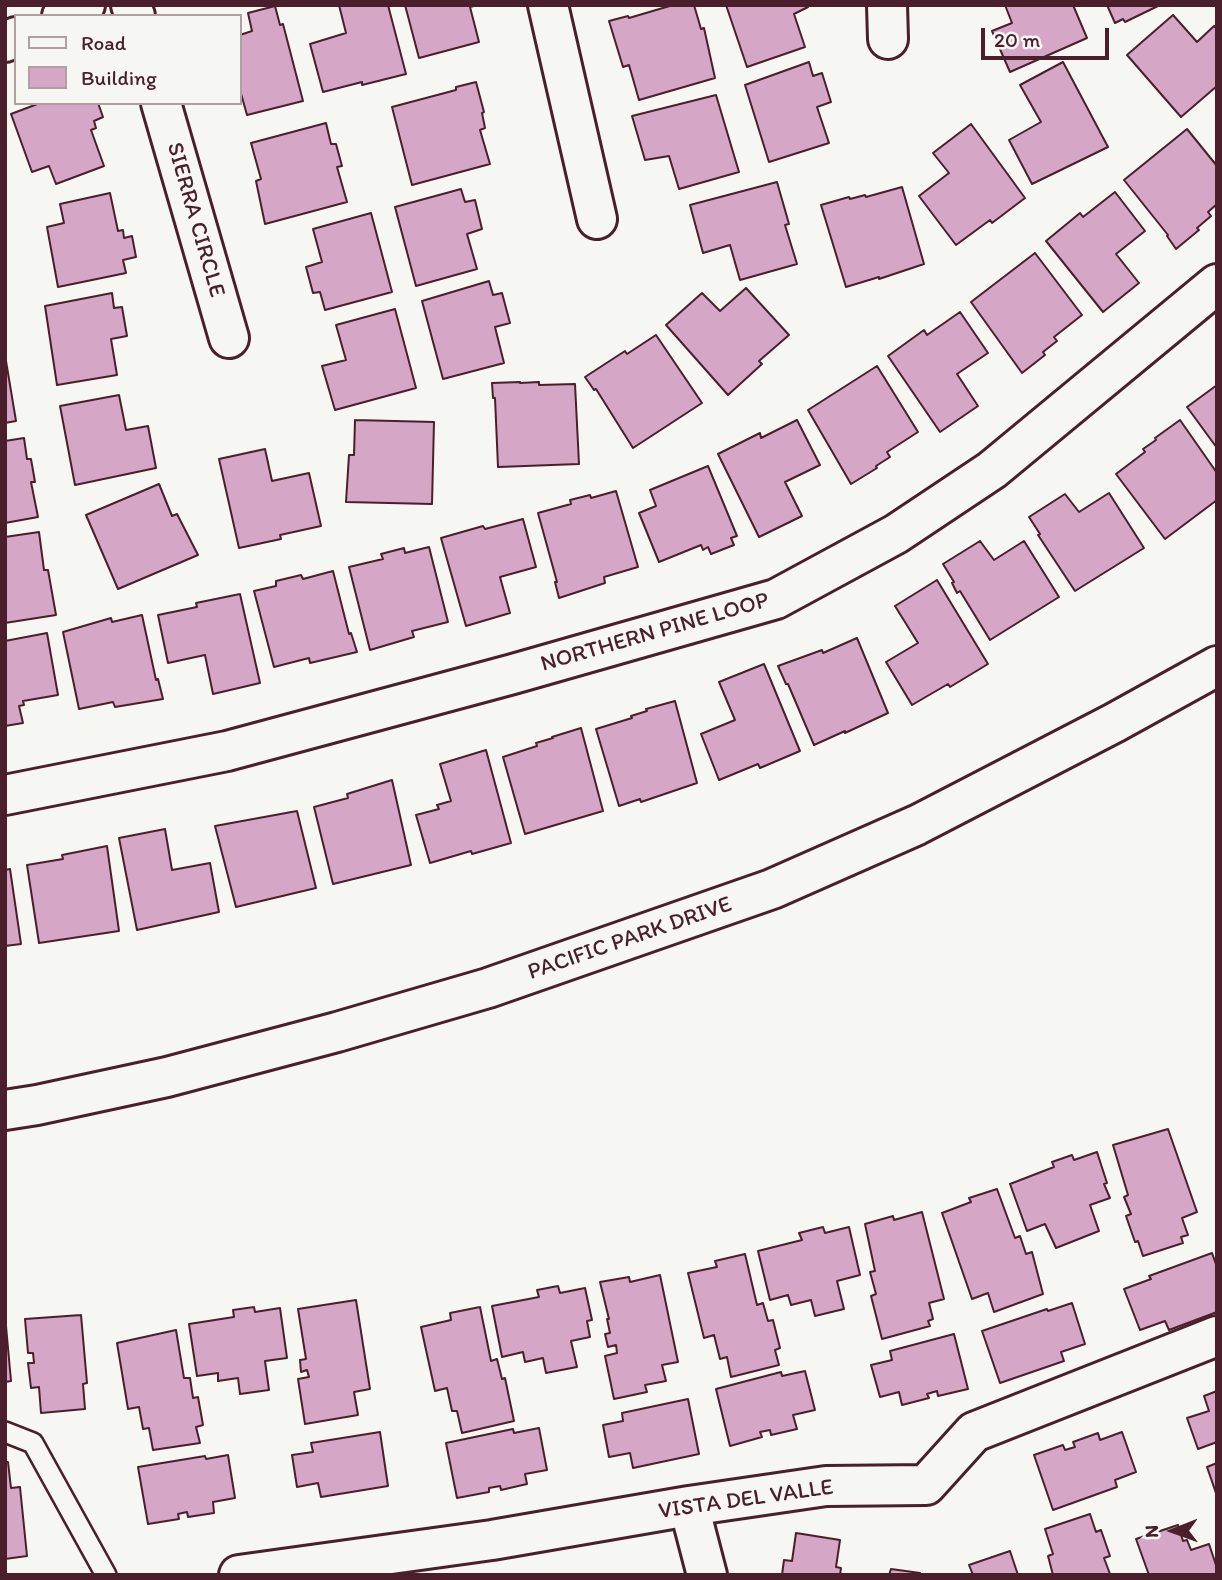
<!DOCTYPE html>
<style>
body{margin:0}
#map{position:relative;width:1222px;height:1580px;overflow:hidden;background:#f6f6f2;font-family:Itim,sans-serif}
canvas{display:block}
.frame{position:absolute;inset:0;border:7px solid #4a1f2b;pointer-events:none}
.legend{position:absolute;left:14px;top:14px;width:228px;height:91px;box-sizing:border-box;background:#f6f6f2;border:2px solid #b1a0a2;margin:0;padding:9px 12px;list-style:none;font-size:21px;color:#4a1f2b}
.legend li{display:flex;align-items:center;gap:14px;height:35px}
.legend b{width:35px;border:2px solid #b1a0a2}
.north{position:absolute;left:1138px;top:1496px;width:70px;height:70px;-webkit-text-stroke:5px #f6f6f2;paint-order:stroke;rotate:269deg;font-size:19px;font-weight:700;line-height:28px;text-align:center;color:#4a1f2b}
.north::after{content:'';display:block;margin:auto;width:24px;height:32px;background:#4a1f2b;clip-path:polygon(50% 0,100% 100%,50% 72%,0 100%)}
.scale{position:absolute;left:981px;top:28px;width:128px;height:32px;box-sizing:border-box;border:4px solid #4a1f2b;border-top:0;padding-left:9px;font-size:21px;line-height:24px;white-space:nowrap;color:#4a1f2b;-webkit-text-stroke:5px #f6f6f2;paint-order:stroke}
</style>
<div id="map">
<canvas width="1222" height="1580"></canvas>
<div class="frame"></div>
<ul class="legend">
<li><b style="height:9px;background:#f6f6f2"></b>Road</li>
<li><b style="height:19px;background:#d6a6c6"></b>Building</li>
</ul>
<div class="north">N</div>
<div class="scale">20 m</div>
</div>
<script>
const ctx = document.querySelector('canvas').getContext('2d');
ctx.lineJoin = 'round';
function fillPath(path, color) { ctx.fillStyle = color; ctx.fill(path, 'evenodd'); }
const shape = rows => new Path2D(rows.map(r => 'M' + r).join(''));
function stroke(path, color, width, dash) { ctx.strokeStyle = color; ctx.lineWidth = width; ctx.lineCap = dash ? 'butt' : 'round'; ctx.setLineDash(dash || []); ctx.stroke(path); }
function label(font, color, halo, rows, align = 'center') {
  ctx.font = font + ' Itim,sans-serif'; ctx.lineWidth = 7; ctx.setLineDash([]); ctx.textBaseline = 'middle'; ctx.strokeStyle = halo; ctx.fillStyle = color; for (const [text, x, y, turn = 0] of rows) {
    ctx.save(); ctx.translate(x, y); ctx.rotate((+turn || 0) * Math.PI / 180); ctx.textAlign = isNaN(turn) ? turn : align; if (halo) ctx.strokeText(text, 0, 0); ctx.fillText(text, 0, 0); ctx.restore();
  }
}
const building = shape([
 [339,5,388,5,406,74,362,85,362,82,323,92,310,44,346,33,339,5],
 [405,5,478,5,470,7,479,42,419,58,405,5],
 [673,5,694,5,701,29,704,28,715,78,639,100,629,65,623,67,609,21,628,16,629,18,673,5],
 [726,5,808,5,808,7,794,14,805,47,747,67,726,5],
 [1005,5,1073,5,1087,38,1010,72,992,31,1012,23,1005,5],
 [1107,5,1160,5,1125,22,1123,19,1115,23,1107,5],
 [275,6,280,25,283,24,303,101,247,115,240,90,240,35,252,31,248,13,275,6],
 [1173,15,1197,42,1214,26,1217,29,1217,86,1181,117,1127,55,1173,15],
 [809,62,813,76,822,73,831,102,817,107,829,143,769,162,745,85,809,62],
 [1063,62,1108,147,1032,184,1009,140,1041,122,1020,85,1063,62],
 [476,82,484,112,482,113,485,128,480,130,490,164,412,185,392,107,456,90,456,87,476,82],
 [716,95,739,172,679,189,669,156,645,160,632,116,716,95],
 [40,103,98,103,103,117,94,121,96,128,91,130,104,166,56,184,49,166,32,172,11,114,40,103],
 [326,123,331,144,336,144,342,166,337,167,347,202,265,224,256,181,261,179,251,143,326,123],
 [971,124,1025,198,992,223,990,220,956,245,919,196,949,173,933,153,971,124],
 [1187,129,1217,166,1217,204,1208,212,1211,216,1197,228,1199,230,1176,249,1167,236,1168,235,1124,180,1187,129],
 [777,182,789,224,785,225,797,264,740,280,730,245,703,253,690,205,777,182],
 [902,187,924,264,879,279,879,277,846,287,821,205,849,197,850,199,865,195,866,197,902,187],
 [461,189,465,202,475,200,482,229,467,234,477,269,416,286,395,207,461,189],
 [1115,192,1145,231,1116,254,1139,283,1103,312,1046,241,1080,213,1083,217,1115,192],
 [110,193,118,231,123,230,124,238,132,236,136,257,123,260,126,273,58,287,47,227,64,223,60,204,110,193],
 [371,213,392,292,325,310,320,292,313,293,306,267,322,262,313,229,371,213],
 [1035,253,1082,315,1054,337,1057,341,1043,352,1045,355,1022,373,971,302,1035,253],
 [489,281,493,295,502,293,510,323,495,327,504,363,443,379,422,301,489,281],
 [746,288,789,335,759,361,762,364,728,395,666,325,702,293,720,311,746,288],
 [112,293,114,308,122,307,127,336,111,339,117,375,57,385,45,306,112,293],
 [395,309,416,388,335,410,322,366,346,360,336,325,395,309],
 [960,312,988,353,957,374,978,406,940,432,888,356,924,330,927,335,960,312],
 [656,335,702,403,633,448,596,389,594,390,585,377,625,351,627,354,656,335],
 [6,361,16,421,5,423,5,362,6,361],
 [877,366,918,432,887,452,890,457,876,466,877,468,851,484,808,410,877,366],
 [520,382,520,383,539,382,539,385,575,384,579,464,498,467,495,398,493,398,492,383,520,382],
 [1217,385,1217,448,1187,407,1217,385],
 [119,395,126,430,148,426,156,468,75,485,60,406,119,395],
 [355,420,434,422,432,504,346,502,349,455,354,455,355,420],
 [797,420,820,465,785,482,802,516,759,537,718,454,760,433,761,438,797,420],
 [1180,420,1217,473,1217,500,1165,539,1116,474,1145,452,1143,449,1156,440,1155,438,1180,420],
 [24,438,27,459,31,459,35,482,31,482,38,517,5,523,5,441,24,438],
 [265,449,272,481,309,473,321,526,280,535,281,539,239,548,219,459,265,449],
 [708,466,737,536,731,538,734,545,711,554,708,547,703,550,701,545,659,562,639,513,656,506,650,490,708,466],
 [159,484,172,516,177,514,198,555,118,589,86,515,159,484],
 [616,491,638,567,604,577,605,583,559,598,555,582,557,582,538,513,571,504,570,500,590,495,591,498,616,491],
 [1109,493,1144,548,1075,591,1038,535,1040,534,1029,517,1065,494,1079,512,1109,493],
 [523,519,536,567,500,577,510,613,466,626,441,538,483,526,485,529,523,519],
 [39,532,44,570,48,570,56,615,5,623,5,537,39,532],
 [980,541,994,560,1024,541,1059,597,990,640,960,591,957,593,952,583,954,582,943,564,980,541],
 [429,547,448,622,412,631,414,637,370,650,349,567,383,559,381,554,404,548,405,553,429,547],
 [333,571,349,634,351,633,357,652,310,663,309,658,274,667,254,591,276,586,276,581,301,575,303,579,333,571],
 [937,580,988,664,950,687,948,684,912,705,886,662,918,643,895,606,937,580],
 [240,594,260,683,213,694,205,655,168,663,158,615,197,607,196,603,240,594],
 [142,615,156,680,158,679,163,699,115,707,113,702,79,709,63,632,111,618,112,622,142,615],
 [47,633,58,695,23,701,24,705,19,706,23,723,5,726,5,641,47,633],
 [857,638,888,713,845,733,845,731,814,745,788,684,786,684,778,666,822,650,823,653,857,638],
 [764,664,800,751,760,768,758,764,719,780,701,734,735,720,719,682,764,664],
 [675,701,697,783,641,802,640,799,619,806,596,729,632,718,631,716,647,711,646,709,675,701],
 [581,728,603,811,525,834,503,757,537,746,536,743,553,738,552,737,581,728],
 [486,750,511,843,472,854,471,851,430,863,416,815,439,809,437,805,451,801,440,764,486,750],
 [392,780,411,865,333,884,314,807,348,798,347,794,392,780],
 [297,811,316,888,236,907,215,826,297,811],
 [165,829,172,870,210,863,219,912,137,930,119,838,165,829],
 [107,846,119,931,39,943,27,865,63,859,62,855,107,846],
 [10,869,21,944,5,946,5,870,10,869],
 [1168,1129,1197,1212,1182,1218,1188,1235,1181,1237,1183,1243,1143,1256,1138,1241,1135,1242,1126,1216,1131,1214,1124,1197,1128,1195,1113,1145,1168,1129],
 [1097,1152,1107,1183,1104,1184,1110,1198,1090,1205,1099,1231,1056,1248,1045,1224,1027,1231,1010,1184,1054,1167,1052,1162,1072,1155,1074,1160,1097,1152],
 [997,1189,1015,1238,1020,1236,1026,1254,1032,1252,1043,1294,994,1312,988,1293,972,1299,942,1213,971,1202,969,1198,997,1189],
 [922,1212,944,1299,929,1303,933,1319,928,1321,930,1326,882,1339,871,1296,876,1294,870,1272,875,1271,865,1224,893,1216,894,1220,922,1212],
 [823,1227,825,1233,849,1227,860,1275,837,1281,844,1309,815,1316,811,1300,791,1305,788,1295,770,1300,758,1251,802,1240,799,1233,823,1227],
 [1212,1253,1217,1267,1217,1312,1169,1330,1165,1321,1140,1330,1124,1289,1151,1279,1149,1276,1212,1253],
 [745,1254,757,1305,763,1303,768,1321,773,1320,780,1348,775,1350,779,1365,731,1377,727,1357,720,1359,714,1335,704,1338,688,1273,717,1267,715,1261,745,1254],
 [660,1275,678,1362,662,1365,666,1381,645,1385,647,1392,614,1399,605,1356,617,1353,616,1345,608,1347,605,1334,610,1333,607,1319,609,1319,600,1282,629,1277,630,1282,660,1275],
 [558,1286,560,1293,585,1288,592,1320,587,1321,590,1337,571,1341,577,1367,546,1373,543,1358,525,1362,523,1352,502,1357,492,1306,539,1297,537,1290,558,1286],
 [356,1300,370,1389,354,1392,358,1415,305,1424,298,1379,309,1377,307,1370,301,1372,300,1360,306,1359,298,1309,356,1300],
 [1072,1303,1085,1344,1061,1352,1064,1361,1000,1383,982,1331,1047,1309,1048,1311,1072,1303],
 [254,1307,255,1312,280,1308,287,1358,265,1361,269,1390,240,1394,238,1378,218,1381,218,1373,197,1376,189,1324,234,1317,233,1310,254,1307],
 [480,1307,491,1361,497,1359,502,1379,505,1378,514,1421,462,1433,457,1411,452,1411,447,1388,435,1391,421,1327,451,1320,450,1313,480,1307],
 [5,1315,11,1381,5,1382,5,1315],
 [81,1315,87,1383,83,1384,85,1409,41,1413,39,1387,31,1388,28,1363,34,1363,33,1353,28,1353,25,1319,81,1315],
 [176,1330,184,1378,190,1378,193,1398,198,1397,203,1425,196,1427,200,1443,153,1450,149,1428,143,1429,139,1407,128,1409,117,1343,176,1330],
 [954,1334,968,1389,938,1396,937,1391,927,1394,929,1398,902,1405,899,1392,880,1397,871,1365,892,1360,890,1351,954,1334],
 [805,1371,815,1410,793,1415,797,1429,771,1435,770,1430,760,1432,762,1437,730,1446,716,1389,781,1372,782,1376,805,1371],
 [1217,1391,1217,1442,1198,1449,1187,1418,1209,1411,1204,1396,1217,1391],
 [688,1399,699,1454,633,1468,630,1453,609,1457,603,1425,623,1421,622,1413,688,1399],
 [539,1428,547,1470,525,1474,527,1484,501,1490,500,1486,489,1488,489,1492,457,1498,446,1443,513,1429,514,1433,539,1428],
 [380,1432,388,1486,321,1497,318,1483,297,1487,292,1455,313,1452,311,1443,380,1432],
 [1122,1432,1136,1472,1115,1480,1117,1487,1053,1510,1034,1455,1063,1445,1065,1450,1075,1447,1073,1442,1098,1433,1100,1440,1122,1432],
 [228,1455,235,1498,213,1502,214,1513,188,1517,187,1512,178,1514,179,1519,148,1524,138,1467,205,1456,206,1459,228,1455],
 [5,1462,8,1462,11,1488,20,1487,27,1556,5,1559,5,1462],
 [1217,1463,1217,1496,1207,1467,1217,1463],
 [1090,1514,1096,1532,1101,1530,1110,1556,1104,1558,1110,1574,1053,1575,1048,1556,1053,1554,1045,1529,1090,1514],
 [1178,1525,1183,1541,1187,1540,1191,1550,1209,1544,1217,1568,1217,1575,1149,1575,1136,1539,1178,1525],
 [796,1533,840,1540,836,1567,841,1568,840,1575,782,1575,784,1560,792,1561,796,1533],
 [1010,1551,1018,1575,973,1575,969,1565,1010,1551],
 [891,1569,920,1573,920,1575,889,1575,891,1569]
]);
const service = shape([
 [5,1432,33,1443,106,1575]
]);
const minor = shape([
 [131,5,135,16],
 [548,5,597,219],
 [887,5,888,39],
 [62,16,85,5],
 [5,42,16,37],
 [161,103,229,338],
 [5,795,227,751,513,674,776,599,896,534,992,470,1217,284],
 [689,1506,707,1575],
 [239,1575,492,1540,689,1506,826,1486,926,1485,974,1432,1217,1336]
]);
const secondary = shape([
 [5,1110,37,1105,167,1077,337,1032,488,988,772,889,917,825,1114,723,1217,666]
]);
const streetNames = [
 ["SIERRA CIRCLE",195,220,74],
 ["NORTHERN PINE LOOP",655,633,-16],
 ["PACIFIC PARK DRIVE",630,939,-19],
 ["VISTA DEL VALLE",746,1500,-8]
];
fillPath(building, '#d6a6c6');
stroke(building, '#4a1f2b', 2);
stroke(service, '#4a1f2b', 24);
stroke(minor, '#4a1f2b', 44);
stroke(secondary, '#4a1f2b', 44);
stroke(service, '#f6f6f2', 19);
stroke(minor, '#f6f6f2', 38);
stroke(secondary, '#f6f6f2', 38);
label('23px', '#4a1f2b', '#f6f6f2', streetNames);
</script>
